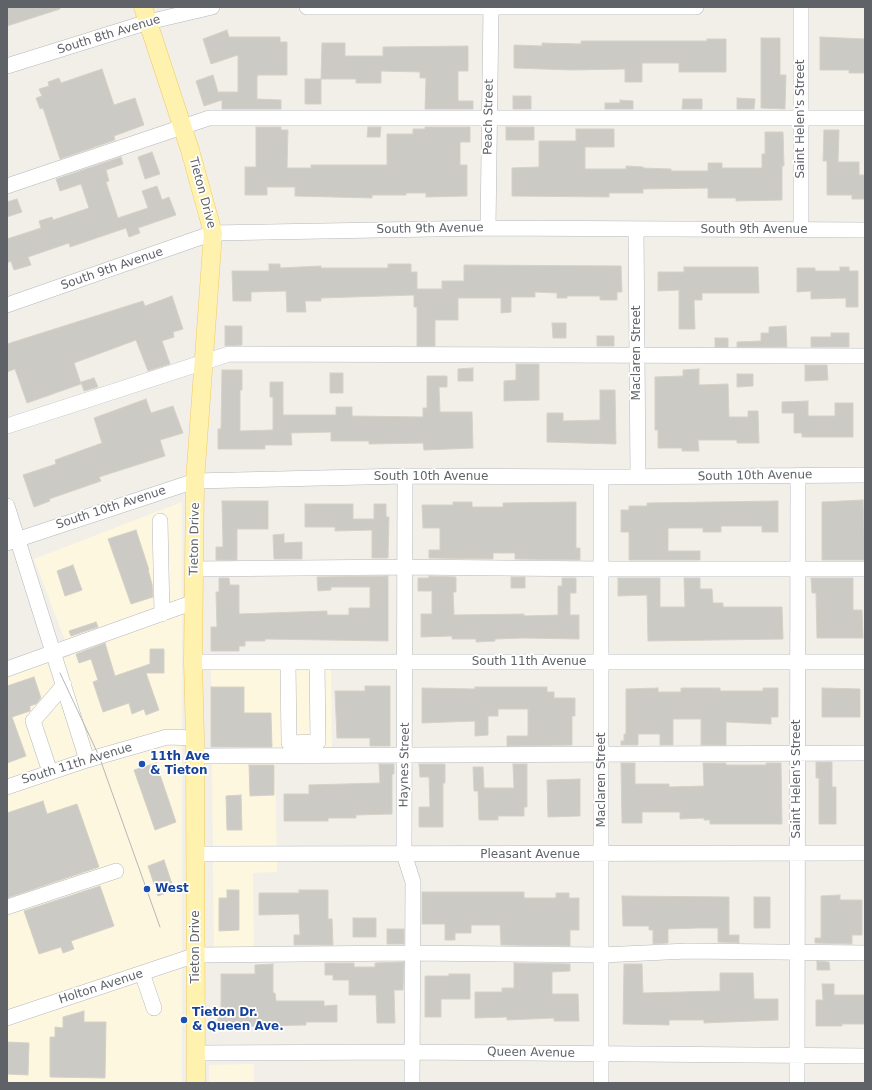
<!DOCTYPE html>
<style>
body{margin:0}
#map{position:relative;width:872px;height:1090px;overflow:hidden;background:#f1efe8;font-family:"DejaVu Sans",sans-serif}
canvas{display:block}
.frame{position:absolute;inset:0;border:8px solid #5f6368;pointer-events:none}
</style>
<div id="map">
<canvas width="872" height="1090"></canvas>
<div class="frame"></div>
</div>
<script>
const ctx = document.querySelector('canvas').getContext('2d');
ctx.lineJoin = 'round';
function fillPath(path, color) { ctx.fillStyle = color; ctx.fill(path, 'evenodd'); }
const shape = rows => new Path2D(rows.map(r => 'M' + r).join(''));
function stroke(path, color, width, dash) { ctx.strokeStyle = color; ctx.lineWidth = width; ctx.lineCap = dash ? 'butt' : 'round'; ctx.setLineDash(dash || []); ctx.stroke(path); }
function label(font, color, halo, rows, align = 'center') {
  ctx.font = font + ' "DejaVu Sans",sans-serif'; ctx.lineWidth = 3.5; ctx.setLineDash([]); ctx.textBaseline = 'middle'; ctx.strokeStyle = halo; ctx.fillStyle = color; for (const [text, x, y, turn = 0] of rows) {
    ctx.save(); ctx.translate(x, y); ctx.rotate((+turn || 0) * Math.PI / 180); ctx.textAlign = isNaN(turn) ? turn : align; if (halo) ctx.strokeText(text, 0, 0); ctx.fillText(text, 0, 0); ctx.restore();
  }
}
const commercial = shape([
 [182,502,182,1083,7,1083,7,676,71,656,34,559],
 [331,655,332,762,275,762,277,872,253,873,254,961,214,962,211,656],
 [254,1064,254,1083,209,1083,209,1065]
]);
const building = shape([
 [7,7,60,7,60,9,7,26,7,7],
 [227,30,229,37,280,37,280,42,287,42,287,75,258,75,257,77,257,99,281,100,281,109,222,109,222,100,204,106,196,81,213,75,218,92,238,92,238,55,211,64,203,39,227,30],
 [820,37,865,39,865,73,849,73,849,70,820,70,820,37],
 [761,38,780,38,780,75,786,75,785,109,761,108,761,38],
 [707,39,726,39,726,72,679,72,679,63,642,63,642,82,625,82,625,69,572,70,514,68,514,45,542,46,542,43,581,44,581,41,707,41,707,39],
 [322,43,345,43,345,56,383,56,383,47,468,46,468,71,458,71,458,101,473,101,473,109,425,109,426,78,420,78,420,72,381,71,381,83,356,83,356,79,321,79,322,43],
 [102,69,114,105,135,98,144,125,114,136,115,140,60,159,43,108,40,109,36,98,42,96,39,89,49,86,48,82,59,78,61,83,102,69],
 [305,79,321,79,321,104,305,104,305,79],
 [513,96,531,96,531,109,513,109,513,96],
 [737,98,755,99,754,109,737,109,737,98],
 [683,99,702,99,702,109,682,109,683,99],
 [620,100,633,101,633,109,605,109,605,103,620,103,620,100],
 [256,127,281,127,281,130,288,130,287,168,311,168,311,165,387,165,387,134,413,134,413,129,425,129,425,127,470,127,470,142,460,142,460,165,467,165,467,196,426,197,426,193,406,193,406,195,372,195,372,198,295,196,295,187,267,187,267,195,245,195,245,167,256,167,256,127],
 [368,127,381,127,380,137,367,137,368,127],
 [506,127,534,127,534,140,506,140,506,127],
 [576,129,614,129,614,147,585,147,585,169,626,169,626,166,643,167,643,168,671,169,671,171,708,171,708,163,722,163,722,168,762,168,762,154,765,154,765,132,783,132,784,166,782,166,782,200,736,201,736,198,708,198,708,188,643,189,643,193,609,193,609,197,512,196,512,168,539,167,539,141,576,141,576,129],
 [824,130,839,130,838,162,859,162,859,175,865,175,865,199,852,199,852,195,827,195,827,161,823,161,824,130],
 [152,152,160,174,145,179,138,157,152,152],
 [121,157,123,164,106,170,109,181,106,182,118,218,148,208,142,191,157,186,162,200,169,197,176,215,138,228,140,233,129,237,126,228,70,247,69,243,28,257,31,265,14,270,11,261,7,263,7,239,41,228,39,221,52,217,53,220,89,208,81,184,60,191,56,179,121,157],
 [17,199,22,212,7,217,7,202,17,199],
 [269,264,280,264,280,268,321,266,321,268,388,268,388,264,411,264,411,272,417,272,417,289,442,289,442,281,464,281,464,265,621,266,622,292,617,292,617,300,600,300,600,296,567,296,567,298,557,298,557,293,535,292,535,297,511,297,511,312,501,313,501,298,458,298,458,320,435,320,435,346,417,346,417,307,414,307,414,295,321,298,321,301,305,301,306,312,287,312,286,291,251,292,251,301,233,301,232,271,269,271,269,264],
 [684,267,758,267,759,293,702,293,702,300,694,300,695,329,679,329,679,290,658,291,658,272,684,272,684,267],
 [840,267,849,267,849,271,858,271,858,307,846,307,846,298,811,299,811,291,797,292,797,268,815,268,815,271,840,271,840,267],
 [172,296,183,329,173,332,174,337,162,341,170,364,148,371,136,340,74,363,81,384,27,403,15,369,7,372,7,344,143,301,145,306,172,296],
 [552,323,566,323,566,338,553,338,552,323],
 [225,326,242,326,242,345,225,346,225,326],
 [786,326,787,347,737,347,737,342,761,341,761,333,769,333,769,327,786,326],
 [831,333,849,333,849,347,811,347,811,337,831,337,831,333],
 [597,336,614,336,614,346,597,346,597,336],
 [715,338,728,338,728,347,715,347,715,338],
 [516,364,539,364,539,400,504,401,504,381,516,380,516,364],
 [805,365,827,365,828,380,805,381,805,365],
 [473,368,473,381,458,381,458,369,473,368],
 [699,369,699,385,728,384,729,417,748,417,748,411,758,411,759,443,737,443,737,440,698,440,699,451,682,451,682,448,658,448,658,430,655,430,655,377,683,376,683,370,699,369],
 [222,370,242,370,242,390,240,390,240,431,273,430,273,397,270,397,270,382,283,382,283,415,336,415,336,407,352,407,352,416,423,417,423,408,427,408,427,376,447,376,447,387,439,387,440,412,472,412,473,448,424,450,423,443,369,444,369,441,331,441,331,432,291,433,292,445,265,445,265,449,218,449,218,429,221,429,222,370],
 [330,373,343,373,343,393,330,393,330,373],
 [737,374,753,374,753,386,737,387,737,374],
 [94,378,98,387,84,391,81,382,94,378],
 [600,390,615,390,616,444,547,442,547,413,563,413,563,421,600,420,600,390],
 [146,399,151,413,173,406,183,433,160,440,165,456,99,477,101,481,49,499,50,501,34,507,23,475,56,464,55,460,102,443,94,418,146,399],
 [808,401,808,416,835,416,835,403,853,403,853,437,802,437,802,433,794,433,794,413,782,413,782,402,808,401],
 [863,500,865,560,822,560,822,502,863,500],
 [222,501,268,501,268,529,237,529,237,560,216,560,216,547,223,547,222,501],
 [778,501,778,532,762,532,762,526,721,526,721,532,703,532,703,528,668,528,668,551,700,551,700,560,629,560,629,532,621,532,621,510,629,510,629,506,647,506,647,503,778,501],
 [453,502,472,502,472,507,503,507,503,503,576,502,576,548,580,548,580,560,515,559,515,553,493,553,493,559,429,558,429,550,440,550,440,528,423,528,422,505,453,505,453,502],
 [305,504,353,504,353,519,374,519,374,504,386,504,386,517,389,517,388,558,372,558,372,530,335,531,335,527,305,527,305,504],
 [136,530,149,570,148,570,152,584,153,597,131,604,108,539,136,530],
 [284,534,284,543,302,542,302,559,274,559,273,535,284,534],
 [73,565,82,590,65,596,57,571,73,565],
 [388,576,388,641,265,639,265,641,245,641,245,646,239,646,239,651,211,651,211,627,217,627,216,592,219,592,219,578,229,578,230,585,239,585,239,614,327,611,327,615,349,615,349,608,370,608,370,587,331,587,331,590,318,591,317,577,388,576],
 [429,576,456,577,456,592,453,592,454,615,524,614,524,616,558,615,558,586,562,586,562,578,576,578,576,593,570,593,570,615,579,615,579,639,524,638,495,639,495,641,476,642,476,639,452,639,452,636,421,637,421,614,432,614,432,591,418,591,418,578,429,578,429,576],
 [511,577,525,577,525,588,511,588,511,577],
 [618,578,660,578,660,607,685,607,684,578,700,578,700,589,712,589,713,603,723,603,723,607,782,607,783,639,648,641,647,595,618,596,618,578],
 [811,578,853,578,853,610,862,610,863,638,817,638,816,593,812,593,811,578],
 [96,622,98,627,71,636,69,631,96,622],
 [105,643,115,676,150,664,150,649,164,649,164,673,146,673,159,710,146,715,144,709,132,714,129,703,103,712,93,682,98,680,91,659,79,663,76,654,105,643],
 [34,677,41,698,36,704,30,706,30,711,12,717,26,756,7,763,7,686,34,677],
 [365,686,390,686,390,746,370,746,370,738,337,738,335,691,365,691,365,686],
 [211,687,244,687,244,713,271,713,272,747,211,747,211,687],
 [475,687,547,687,547,692,554,692,554,698,575,698,575,716,572,716,572,745,507,746,507,736,528,736,528,709,498,709,498,716,488,716,488,735,475,736,475,721,422,723,422,688,475,689,475,687],
 [658,688,658,692,681,692,681,688,720,688,720,691,763,691,763,688,778,688,778,717,771,717,771,724,726,722,726,745,701,745,701,719,673,719,673,745,660,745,660,734,638,734,638,745,621,745,621,741,624,741,624,734,626,734,626,689,658,688],
 [822,688,860,689,860,717,822,717,822,688],
 [816,762,832,762,832,787,836,787,836,824,819,824,819,778,816,778,816,762],
 [156,763,176,822,155,830,134,770,156,763],
 [621,763,635,763,635,784,669,784,669,787,704,786,703,763,726,763,726,765,766,765,766,763,781,763,782,824,710,824,710,820,704,820,704,818,680,819,680,812,642,812,642,823,622,823,621,763],
 [379,764,394,764,394,774,392,774,392,814,356,815,356,818,328,818,328,821,284,821,284,794,309,794,309,785,380,783,379,764],
 [419,764,445,764,445,783,443,783,443,827,419,827,419,807,430,807,429,777,420,777,419,764],
 [513,764,527,764,527,807,524,807,524,816,498,816,498,820,479,820,478,791,474,791,473,767,483,767,484,788,514,788,513,764],
 [249,765,274,765,274,795,250,796,249,765],
 [580,779,580,816,548,817,547,780,580,779],
 [241,795,242,830,227,830,226,796,241,795],
 [43,801,47,814,77,804,99,867,7,898,7,813,43,801],
 [164,860,174,890,158,896,148,866,164,860],
 [100,886,114,926,71,941,74,949,63,953,61,947,39,954,24,911,100,886],
 [227,890,239,890,239,930,219,931,219,898,227,898,227,890],
 [299,890,328,890,328,919,332,919,333,945,294,945,294,935,300,935,299,914,259,915,259,893,299,893,299,890],
 [422,892,524,892,524,898,556,898,556,893,569,893,569,898,579,898,579,930,570,930,570,946,501,945,500,925,471,925,471,933,455,933,455,940,445,940,445,924,422,924,422,892],
 [840,895,840,900,862,900,862,935,852,935,852,944,815,943,815,938,821,938,821,896,840,895],
 [622,896,729,897,729,935,739,935,739,943,718,942,718,928,697,928,668,929,668,943,653,944,653,930,649,930,649,926,623,926,622,896],
 [754,897,770,897,770,928,754,928,754,897],
 [353,918,376,918,376,937,353,937,353,918],
 [387,929,404,929,404,944,387,944,387,929],
 [817,961,829,962,830,970,817,970,817,961],
 [404,962,403,990,394,990,395,1023,377,1023,376,995,349,995,349,980,333,980,333,975,325,975,325,963,354,963,354,967,375,967,375,963,404,962],
 [514,963,570,964,570,971,552,972,552,994,578,994,579,1021,554,1021,554,1018,507,1020,507,1017,475,1018,475,992,502,992,502,988,514,988,514,963],
 [273,964,273,993,275,993,276,1001,324,1001,324,1006,337,1005,337,1022,306,1022,306,1025,218,1027,218,1009,221,1009,221,974,255,974,255,965,273,964],
 [624,964,642,964,643,993,720,991,720,973,753,973,754,999,778,999,778,1020,704,1023,704,1020,669,1020,669,1025,623,1024,624,964],
 [449,974,470,974,470,999,441,999,441,1017,425,1017,425,976,449,976,449,974],
 [822,984,834,984,834,995,865,995,865,1024,842,1024,842,1026,816,1026,816,1000,823,1000,822,984],
 [84,1011,84,1022,106,1022,105,1078,50,1077,50,1037,55,1037,55,1027,63,1028,63,1017,84,1011],
 [7,1042,29,1043,28,1075,7,1074,7,1042]
]);
const minor = shape([
 [307,7,696,7],
 [801,7,801,230],
 [7,66,148,22,212,7],
 [7,186,209,118,865,118],
 [488,228,491,7],
 [636,230,638,477],
 [7,305,213,233,488,228,865,230],
 [7,426,229,354,865,356],
 [405,476,404,854,413,882,412,1083],
 [601,477,601,1083],
 [7,506,87,760],
 [160,521,162,614],
 [7,543,195,481,405,476,601,477,865,475],
 [194,569,406,567,601,569,865,569],
 [193,662,865,662],
 [288,662,289,743,318,742,317,662],
 [7,669,194,602],
 [195,756,865,753],
 [50,772,33,721,64,685],
 [7,787,87,760,167,737,195,738],
 [195,854,865,853],
 [7,907,116,871],
 [142,973,154,1008],
 [7,1018,196,955,413,953,602,955,688,951,865,953],
 [196,1053,411,1052,865,1056],
 [797,1083,798,475]
]);
const major = shape([
 [143,7,190,150,213,233,195,481,193,662,195,738,196,1083]
]);
const tram = shape([
 [60,673,99,756,160,927]
]);
const markers = [
 [142,764,4,"#1a4fb4"],
 [147,889,4,"#1a4fb4"],
 [184,1020,4,"#1a4fb4"]
];
const streetNames = [
 ["South 8th Avenue",109,35,-17],
 ["Peach Street",489,117,-89],
 ["Saint Helen's Street",801,119,-90],
 ["Tieton Drive",202,193,75],
 ["South 9th Avenue",430,229,-1],
 ["South 9th Avenue",754,230],
 ["South 9th Avenue",112,269,-19],
 ["Maclaren Street",637,353,-90],
 ["South 10th Avenue",755,476,-1],
 ["South 10th Avenue",431,477],
 ["South 10th Avenue",111,508,-18],
 ["Tieton Drive",195,539,-89],
 ["South 11th Avenue",529,662],
 ["South 11th Avenue",77,764,-17],
 ["Haynes Street",405,765,-89],
 ["Saint Helen's Street",797,779,-90],
 ["Maclaren Street",602,780,-90],
 ["Pleasant Avenue",530,855],
 ["Tieton Drive",196,947,-90],
 ["Holton Avenue",101,987,-18],
 ["Queen Avenue",531,1053,1]
];
const transitNames = [
 ["11th Ave",150,757],
 ["& Tieton",150,771],
 ["West",155,889],
 ["Tieton Dr.",192,1013],
 ["& Queen Ave.",192,1027]
];
fillPath(commercial, '#fef7e0');
fillPath(building, '#cccac5');
stroke(building, '#d6d1c6', 1);
stroke(minor, '#b5b8bc', 16);
stroke(major, '#f2c960', 19);
stroke(minor, '#fff', 15);
stroke(major, '#fff2af', 18);
stroke(tram, '#b6b7b8', 1);
for (const [x, y, r, color] of markers) { const dot = new Path2D(); dot.arc(x, y, r, 0, 2 * Math.PI); ctx.fillStyle = color; ctx.fill(dot); stroke(dot, '#fff', 1.5); }
label('12px', '#5f6368', '#fff', streetNames);
label('bold 12px', '#164399', '#fff', transitNames, 'left');
</script>
